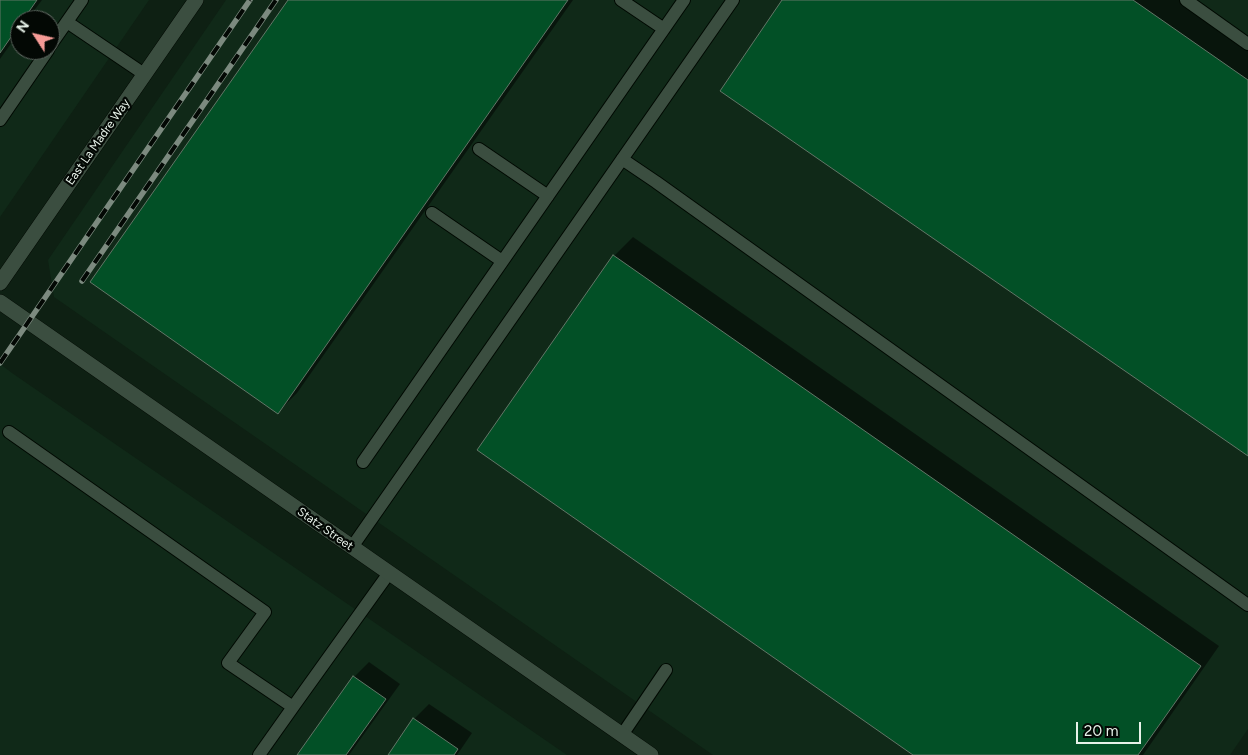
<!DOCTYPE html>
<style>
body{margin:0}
#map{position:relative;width:1248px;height:755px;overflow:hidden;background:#0e2013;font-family:Figtree,sans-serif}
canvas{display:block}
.north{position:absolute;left:10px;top:10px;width:50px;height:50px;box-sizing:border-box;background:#030804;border:1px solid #5e6660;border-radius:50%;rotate:305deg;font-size:14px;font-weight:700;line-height:20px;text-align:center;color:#e7f2e9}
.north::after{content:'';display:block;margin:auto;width:18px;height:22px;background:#f59b96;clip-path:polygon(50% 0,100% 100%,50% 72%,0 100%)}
.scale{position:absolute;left:1076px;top:722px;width:65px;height:22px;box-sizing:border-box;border:2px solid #e7f2e9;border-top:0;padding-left:6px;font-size:15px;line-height:18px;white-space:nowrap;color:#e7f2e9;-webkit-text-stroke:4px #030804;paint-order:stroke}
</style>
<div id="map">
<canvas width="1248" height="755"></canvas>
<div class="north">N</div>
<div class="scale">20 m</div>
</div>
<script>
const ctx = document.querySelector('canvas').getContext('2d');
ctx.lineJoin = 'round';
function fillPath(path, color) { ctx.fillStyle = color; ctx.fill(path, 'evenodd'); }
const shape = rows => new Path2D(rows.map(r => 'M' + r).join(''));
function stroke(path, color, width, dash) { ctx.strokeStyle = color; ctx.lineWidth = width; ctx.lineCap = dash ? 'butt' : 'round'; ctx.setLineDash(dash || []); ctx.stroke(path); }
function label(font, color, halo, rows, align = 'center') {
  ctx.font = font + ' Figtree,sans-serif'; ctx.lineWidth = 4.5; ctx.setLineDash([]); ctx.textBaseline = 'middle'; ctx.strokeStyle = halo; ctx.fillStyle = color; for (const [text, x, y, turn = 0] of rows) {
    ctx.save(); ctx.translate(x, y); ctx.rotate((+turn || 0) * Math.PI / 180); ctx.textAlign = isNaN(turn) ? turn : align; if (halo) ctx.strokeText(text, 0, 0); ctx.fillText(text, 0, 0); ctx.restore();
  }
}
const built = shape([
 [0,0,149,0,0,217],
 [20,20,50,20,50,50,20,50],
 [226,0,1248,0,1248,729,1230,755,713,755,54,297,48,260],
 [0,364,12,373,567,755,0,755]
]);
const shadow = shape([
 [0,0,42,0,27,20,20,20,20,31,0,59],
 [289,0,573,0,297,393,278,412],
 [784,0,1179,0,1248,48,1248,454],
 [633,237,1219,646,1143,755,915,755,614,256],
 [369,662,400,684,349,755,298,755,354,677],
 [429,704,472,733,457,755,389,755,414,719]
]);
const building = shape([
 [0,0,37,0,23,20,20,20,20,24,0,53,0,0],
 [288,0,568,0,278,414,90,282,288,0],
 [782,0,1133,0,1248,80,1248,456,720,91,782,0],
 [613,255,1201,666,1138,755,913,755,477,450,613,255],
 [353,676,386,699,346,755,297,755,353,676],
 [413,718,458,749,454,755,388,755,413,718]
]);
const service = shape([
 [621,0,664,29],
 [1186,0,1248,44],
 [67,22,144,74],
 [50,46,82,0],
 [0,120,48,50],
 [479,149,548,196],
 [622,159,656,182,1248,605],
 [432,213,502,261],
 [9,432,265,612,228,663,293,707,389,573],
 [363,462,684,0],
 [352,547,733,0],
 [622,735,666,670],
 [259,755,293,707]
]);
const minor = shape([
 [0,283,196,0]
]);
const tertiary = shape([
 [0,302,651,755]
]);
const rail = shape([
 [82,281,276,0],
 [0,363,250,0]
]);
const streetNames = [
 ["East La Madre Way",98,142,-55],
 ["Statz Street",325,529,35]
];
fillPath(built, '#102918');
fillPath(shadow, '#0007');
fillPath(building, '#025026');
stroke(building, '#627667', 1);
stroke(service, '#000902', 14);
stroke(minor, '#000902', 16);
stroke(tertiary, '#000902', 16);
stroke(service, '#3b4e40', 12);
stroke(minor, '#3b4e40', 15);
stroke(tertiary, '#3b4e40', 15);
stroke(rail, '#7c8a7f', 5.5);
stroke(rail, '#030804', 4, [11]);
label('12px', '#e7f2e9', '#030804', streetNames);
</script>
